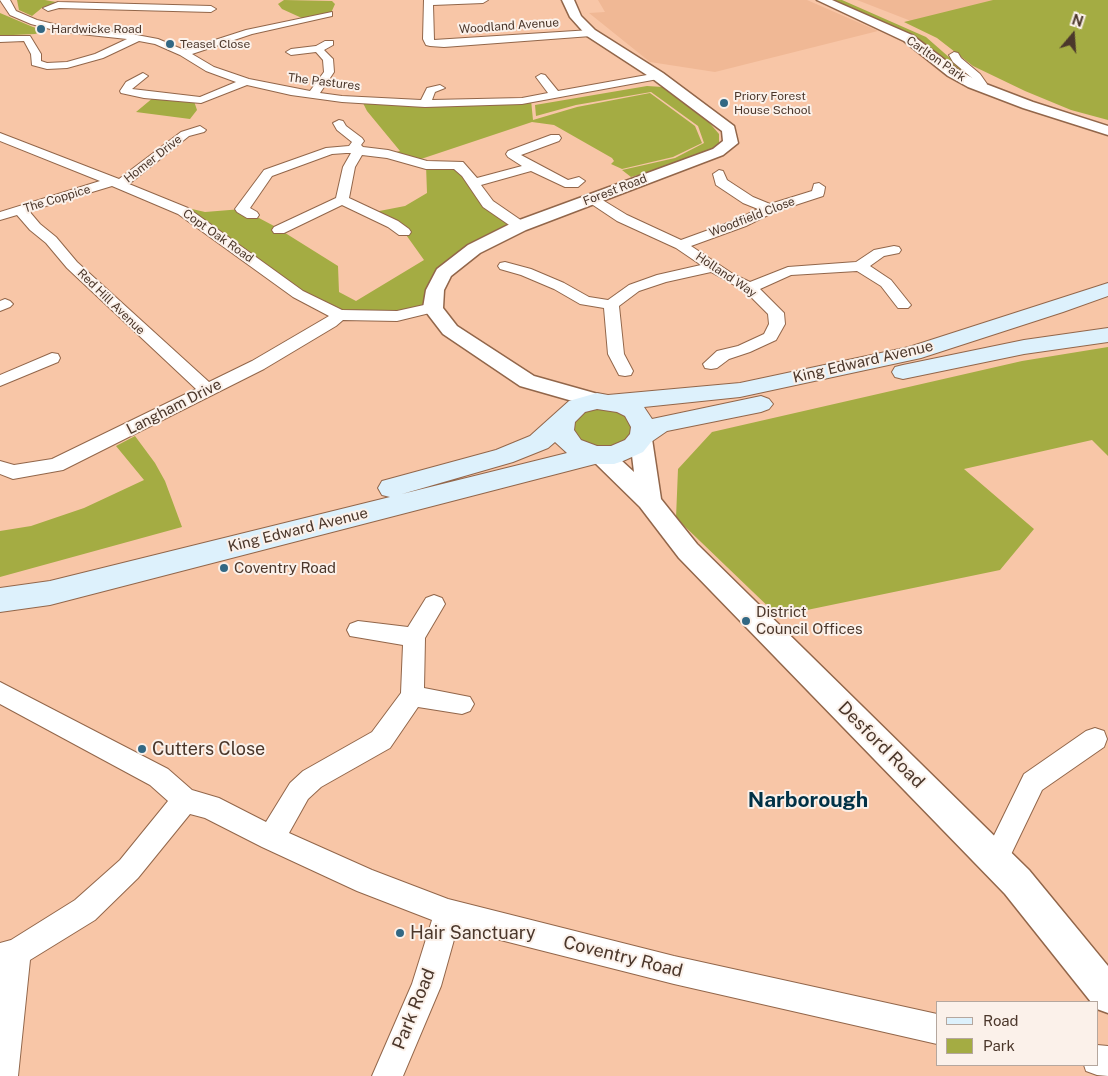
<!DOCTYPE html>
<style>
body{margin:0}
#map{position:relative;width:1108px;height:1076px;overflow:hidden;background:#f8c6a7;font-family:"Public Sans",sans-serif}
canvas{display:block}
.legend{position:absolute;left:936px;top:1001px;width:162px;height:65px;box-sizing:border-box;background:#fbf1ea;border:1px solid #b5a79e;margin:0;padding:6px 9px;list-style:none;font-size:15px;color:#4b372b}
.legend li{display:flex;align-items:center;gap:10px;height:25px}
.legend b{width:25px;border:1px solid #b5a79e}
.north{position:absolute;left:1048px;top:10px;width:50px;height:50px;-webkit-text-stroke:4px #fbf1ea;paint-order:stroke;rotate:18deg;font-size:14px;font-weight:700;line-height:20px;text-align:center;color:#4b372b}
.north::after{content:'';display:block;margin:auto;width:18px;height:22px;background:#4b372b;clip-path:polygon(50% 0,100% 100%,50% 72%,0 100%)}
</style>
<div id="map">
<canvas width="1108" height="1076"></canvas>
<ul class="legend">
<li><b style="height:6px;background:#ddf1fc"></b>Road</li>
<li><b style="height:14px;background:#a4ac43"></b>Park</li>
</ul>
<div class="north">N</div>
</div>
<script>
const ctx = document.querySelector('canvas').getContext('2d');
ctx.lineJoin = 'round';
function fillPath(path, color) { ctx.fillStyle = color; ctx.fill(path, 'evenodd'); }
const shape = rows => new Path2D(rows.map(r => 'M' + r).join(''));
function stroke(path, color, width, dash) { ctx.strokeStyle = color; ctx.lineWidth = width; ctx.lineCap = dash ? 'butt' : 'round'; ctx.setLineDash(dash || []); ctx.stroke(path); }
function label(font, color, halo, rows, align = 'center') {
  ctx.font = font + ' "Public Sans",sans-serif'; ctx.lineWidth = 4; ctx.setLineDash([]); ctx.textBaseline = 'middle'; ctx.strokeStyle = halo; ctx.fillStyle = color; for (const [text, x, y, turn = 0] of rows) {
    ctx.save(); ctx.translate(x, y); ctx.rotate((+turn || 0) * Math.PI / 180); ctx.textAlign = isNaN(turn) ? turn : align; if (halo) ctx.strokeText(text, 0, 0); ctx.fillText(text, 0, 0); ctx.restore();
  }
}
const built = shape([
 [598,0,807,0,878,31,715,72,650,62,589,13,605,12],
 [857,0,999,0,911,21]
]);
const green = shape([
 [17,0,45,0,56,2,55,5,43,7,32,16,19,10],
 [284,0,332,1,335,4,331,13,304,19,282,9,278,4],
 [829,0,842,0,926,37,975,80,948,64,911,35],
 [993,0,1108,0,1108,120,1071,110,1025,91,973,66,937,38,904,22],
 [0,13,33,27,46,31,35,34,13,35,0,38],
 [647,86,663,87,670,90,702,114,719,134,719,143,712,149,682,163,631,177,622,170,675,158,704,143,698,126,651,92,576,105,536,116,535,105],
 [650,93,695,126,702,143,673,157,622,169,611,164,614,161,612,158,554,125,532,122,415,161,388,154,400,151,367,111,362,101,531,100,533,120,577,107],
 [154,97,194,101,197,110,190,119,136,112],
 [450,164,520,226,443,273,433,308,397,316,339,315,183,211,192,209,205,212,242,209,274,226,338,266,339,292,356,301,424,260,404,232,369,213,405,206,427,193,426,165],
 [1108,347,1108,456,1092,440,964,469,1034,529,1000,570,778,616,676,518,678,469,712,432,1022,361],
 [604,406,629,416,633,435,620,445,599,448,580,441,574,435,572,420,577,414],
 [135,436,155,463,165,481,182,527,0,577,0,531,31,526,84,508,144,480,116,446]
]);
const minor = shape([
 [0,0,10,0,16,11,37,20,62,26,126,33,158,39,184,50,246,30,332,12,332,16,252,34,192,54,214,67,249,79,310,91,324,72,323,60,316,52,291,55,286,52,291,49,316,46,325,41,333,41,333,45,324,50,333,59,334,72,320,93,342,96,421,100,427,88,440,85,445,88,435,92,432,100,522,98,548,93,536,77,541,74,545,75,558,91,658,73,663,76,658,79,522,104,425,107,342,102,291,95,247,85,201,103,144,98,121,93,120,91,126,82,143,73,148,76,132,89,200,97,236,82,206,71,180,55,155,44,139,41,103,58,67,68,47,69,32,65,31,54,24,41,0,42,0,36,30,36,41,54,41,61,47,63,67,62,95,54,127,39,62,32,31,24,10,15,0,0],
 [424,0,488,0,483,3,433,5,434,40,591,30,596,33,591,36,444,47,430,46,426,45,423,39,424,0],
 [58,2,211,6,216,9,211,12,59,8,48,11,43,8,58,2],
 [954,52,958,53,961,58,980,74,987,84,986,86,978,86,972,78,953,62,949,55,954,52],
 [339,120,343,121,346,126,362,138,364,141,361,145,363,147,388,150,427,161,463,162,477,178,522,166,508,157,506,154,508,151,551,135,559,135,561,138,559,141,521,155,568,180,579,177,585,181,578,187,565,187,531,171,481,185,493,201,525,223,527,226,520,230,515,229,483,207,462,176,454,169,426,169,387,158,362,155,355,167,349,198,398,221,409,229,411,232,409,235,399,235,388,227,342,205,284,233,274,233,272,230,274,227,336,198,343,167,351,153,346,153,332,154,272,176,250,208,257,212,259,215,257,218,247,218,237,212,235,209,264,170,326,148,349,146,352,142,337,130,333,123,339,120],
 [200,126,206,130,204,132,189,136,129,184,188,208,303,291,342,310,397,311,433,303,438,305,441,308,438,311,397,321,343,320,336,326,264,369,63,470,13,479,0,474,0,461,14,465,52,459,196,389,67,268,46,243,30,230,17,215,0,220,0,212,100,181,0,141,0,133,119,179,181,132,200,126],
 [112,186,178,214,293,297,329,316,252,361,209,382,77,262,56,237,40,224,29,211,112,186],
 [719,170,723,171,727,180,753,197,770,204,812,191,814,184,819,183,825,187,824,193,823,196,774,212,746,226,691,246,733,274,750,282,788,267,856,262,874,250,894,246,899,247,901,250,899,253,884,256,870,266,891,280,911,305,908,308,898,308,881,286,857,271,791,275,760,289,784,313,785,324,776,340,750,352,729,359,717,368,711,369,705,368,703,364,717,351,738,346,764,334,769,324,768,314,745,291,711,272,666,282,639,291,619,306,624,354,633,371,631,375,625,376,619,375,608,354,604,308,580,304,554,289,521,275,500,269,498,266,500,263,505,262,531,269,564,283,589,297,608,300,629,285,657,275,701,265,676,248,617,221,584,199,591,195,596,196,627,215,681,240,736,220,758,209,743,203,716,185,713,174,719,170],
 [5,299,10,301,13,304,10,307,0,311,0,301,5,299],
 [52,353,58,354,60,358,58,362,0,386,0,375,52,353],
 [434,595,442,598,445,604,425,638,424,688,470,697,474,704,470,711,462,714,418,707,390,748,321,787,308,799,289,833,372,870,448,899,674,956,937,1014,937,1044,674,984,457,929,441,986,403,1076,372,1076,412,984,432,920,357,891,262,847,205,818,190,814,138,878,95,920,30,960,18,1076,0,1076,0,943,11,940,75,900,120,860,168,801,150,785,0,704,0,682,168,769,192,790,219,798,266,822,290,783,303,771,372,732,401,693,403,645,350,636,347,630,350,624,358,621,408,627,426,598,434,595],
 [1095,728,1104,731,1107,739,1104,747,1042,790,1004,869,995,873,986,869,982,860,1024,774,1086,731,1095,728],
 [1097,1045,1108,1046,1108,1076,1097,1075,1086,1071,1084,1065,1097,1065,1097,1045]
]);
const tertiary = shape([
 [562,0,574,0,581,16,595,30,663,73,734,126,738,143,723,155,526,230,480,253,451,276,444,290,443,308,457,326,534,376,605,396,608,401,605,406,597,408,520,386,443,334,423,308,426,290,437,269,468,245,514,222,713,149,723,141,722,131,653,79,587,36,570,17,562,0],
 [817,0,832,0,912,35,958,70,978,81,1033,102,1108,126,1108,135,1023,108,968,87,948,76,904,41,817,0],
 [641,431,649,434,652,439,661,499,697,544,1029,870,1108,966,1108,1013,1097,1009,1097,1002,1091,1002,1005,894,679,558,640,507,593,461,590,455,593,449,601,447,609,449,634,472,630,439,633,434,641,431]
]);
const secondary = shape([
 [1108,283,1108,296,1063,312,921,358,740,397,644,407,652,419,761,396,769,399,773,404,769,409,761,412,667,431,651,442,643,452,623,461,614,464,595,464,50,605,0,612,0,588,50,581,390,497,382,495,378,488,382,481,496,450,530,436,569,401,597,393,608,395,740,383,909,347,1108,283],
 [597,409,617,412,625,416,631,427,630,434,625,440,611,446,597,446,581,440,574,430,575,422,585,412,597,409],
 [555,442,567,453,402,494,513,462,548,448,555,442],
 [1108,328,1108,342,1024,354,903,379,895,377,892,372,895,367,903,365,1024,340,1108,328]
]);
const markers = [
 [41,29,5,"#326884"],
 [170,44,5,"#326884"],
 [724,103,5,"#326884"],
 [224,568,5,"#326884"],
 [746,621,5,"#326884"],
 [142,749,5,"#326884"],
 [400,933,5,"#326884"]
];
const farStreetnames = [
 ["Woodland Avenue",509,26,-4],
 ["Carlton Park",936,59,35],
 ["The Pastures",324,82,7],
 ["Homer Drive",153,159,-38],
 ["Forest Road",615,190,-21],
 ["The Coppice",57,199,-17],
 ["Woodfield Close",752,217,-21],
 ["Copt Oak Road",218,236,35],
 ["Holland Way",726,275,34],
 ["Red Hill Avenue",111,302,44]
];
const farPoinames = [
 ["Hardwicke Road",51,29],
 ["Teasel Close",180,44],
 ["Priory Forest",734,96],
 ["House School",734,110]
];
const streetNames = [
 ["King Edward Avenue",863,362,-13],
 ["Langham Drive",174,407,-27],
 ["King Edward Avenue",298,530,-14]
];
const poiNames = [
 ["Coventry Road",234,568],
 ["District",756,612],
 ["Council Offices",756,629]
];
const nearStreetnames = [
 ["Desford Road",881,745,45],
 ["Coventry Road",623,957,14],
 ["Park Road",414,1009,-68]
];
const nearPoinames = [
 ["Cutters Close",152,749],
 ["Hair Sanctuary",410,933]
];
const nearQuarternames = [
 ["Narborough",808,801]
];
fillPath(built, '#f0b895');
fillPath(green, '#a4ac43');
stroke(minor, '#92664a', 2);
stroke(tertiary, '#92664a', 3);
stroke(secondary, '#92664a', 2);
fillPath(minor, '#fff');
fillPath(tertiary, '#fff');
fillPath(secondary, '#ddf1fc');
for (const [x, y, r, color] of markers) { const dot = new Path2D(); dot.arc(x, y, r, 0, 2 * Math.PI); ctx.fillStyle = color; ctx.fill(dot); stroke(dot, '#fbf1ea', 2); }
label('12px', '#4b372b', '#fbf1ea', farStreetnames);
label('12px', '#4b372b', '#fbf1ea', farPoinames, 'left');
label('15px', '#4b372b', '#fbf1ea', streetNames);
label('15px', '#4b372b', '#fbf1ea', poiNames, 'left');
label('18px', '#4b372b', '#fbf1ea', nearStreetnames);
label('18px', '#4b372b', '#fbf1ea', nearPoinames, 'left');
label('bold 21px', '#013145', '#fbf1ea', nearQuarternames);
</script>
